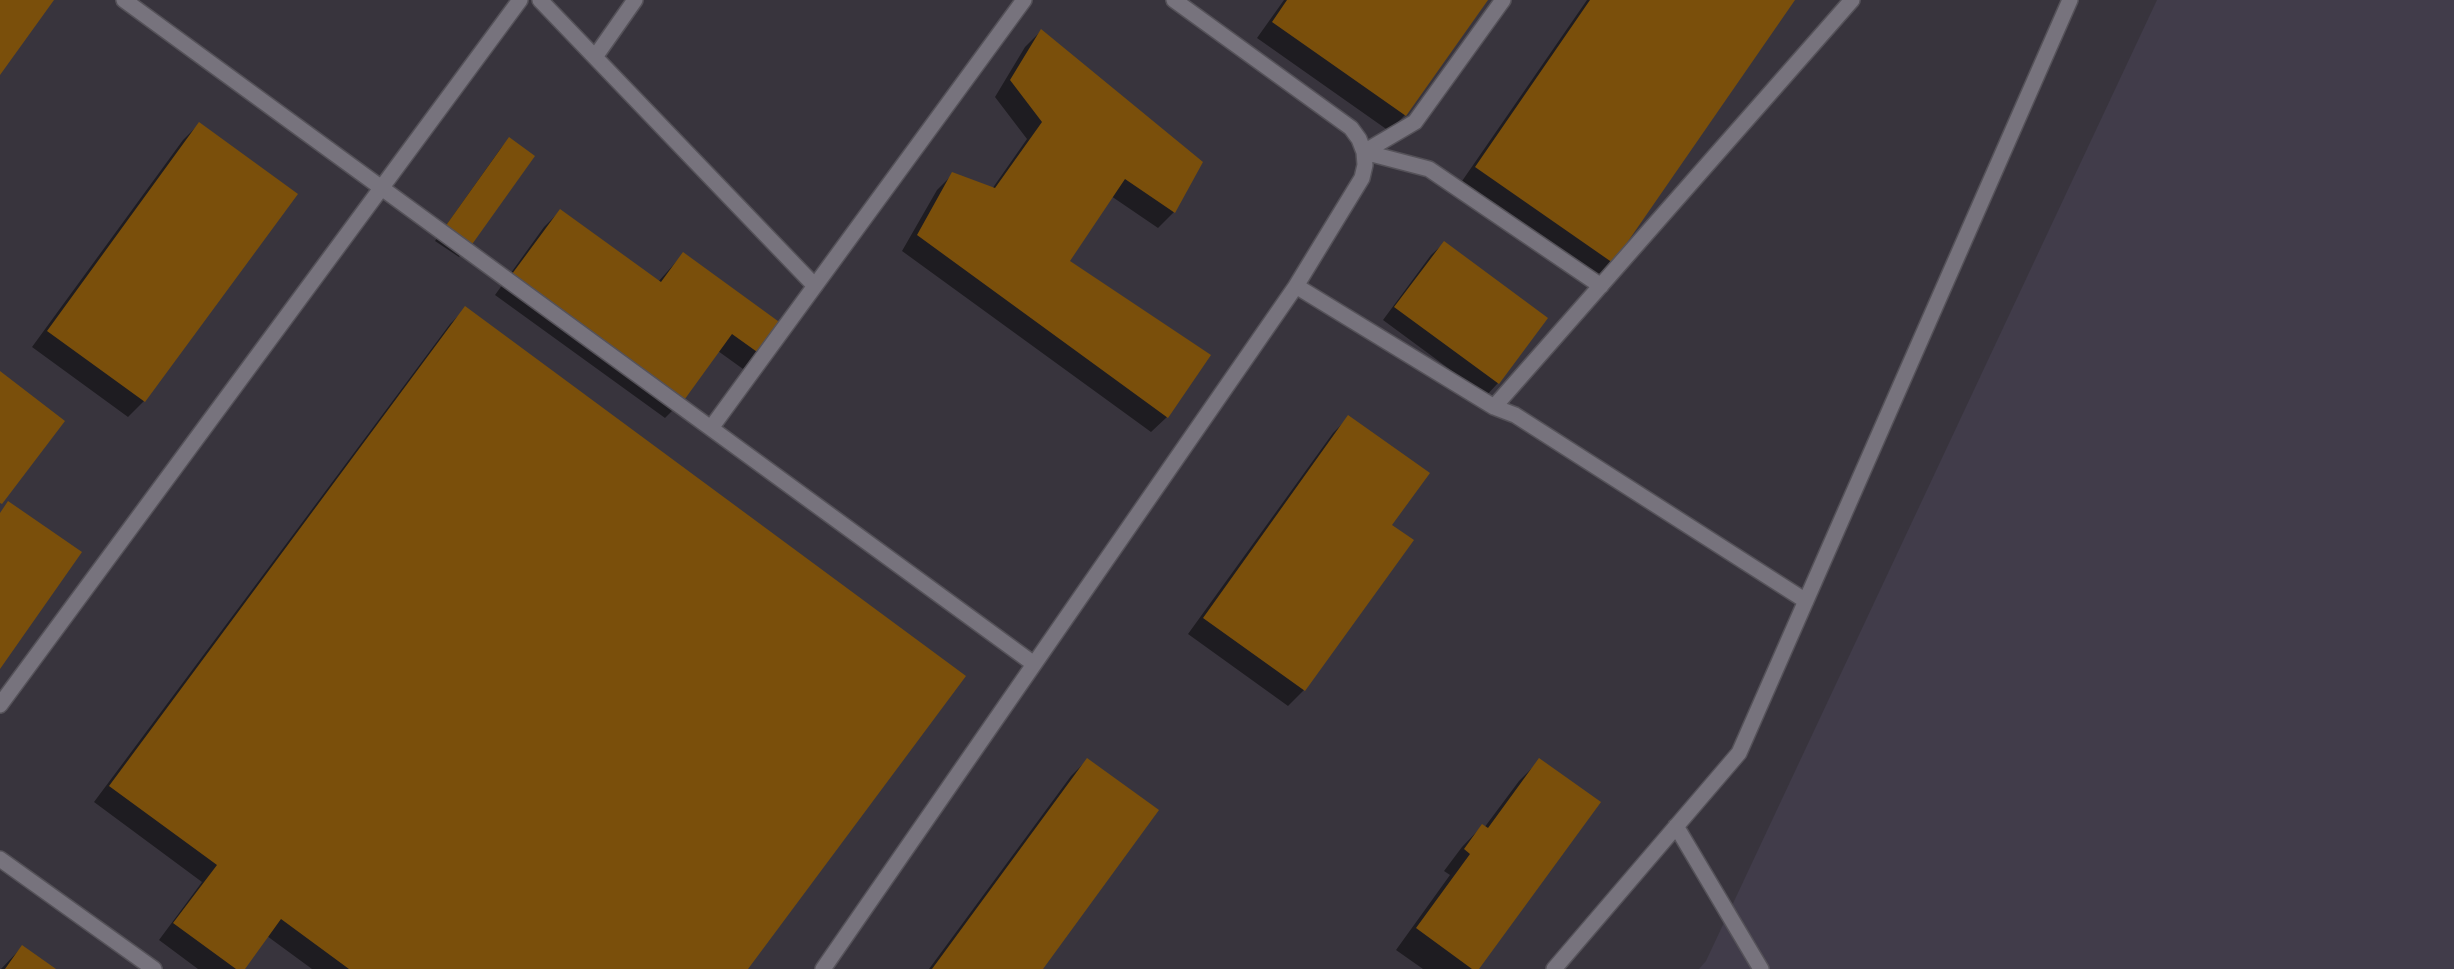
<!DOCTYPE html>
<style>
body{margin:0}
canvas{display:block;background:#38343d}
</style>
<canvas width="2454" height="969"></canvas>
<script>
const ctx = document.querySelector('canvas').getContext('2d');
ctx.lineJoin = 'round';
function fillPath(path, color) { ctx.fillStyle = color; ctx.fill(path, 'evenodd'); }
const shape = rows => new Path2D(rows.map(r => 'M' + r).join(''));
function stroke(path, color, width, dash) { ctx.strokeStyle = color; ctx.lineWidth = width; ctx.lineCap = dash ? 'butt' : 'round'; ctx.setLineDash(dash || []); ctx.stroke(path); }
const built = shape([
 [2157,0,2454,0,2454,969,1699,969,1706,961]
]);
const shadow = shape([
 [1284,0,1486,0,1405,115,1389,131,1257,38],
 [1587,0,1793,0,1612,262,1596,278,1460,184],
 [1041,31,1174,212,1158,228,1111,196,1068,261,1167,417,1151,432,902,251,937,190,953,174,992,189,1027,139,995,97,1025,47],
 [199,124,144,401,128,417,32,347,183,140],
 [509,139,467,249,459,257,435,241,501,148],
 [560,211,658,282,683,254,759,353,743,369,718,351,681,402,665,418,495,295,544,227],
 [1444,243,1498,383,1486,396,1383,320,1431,255],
 [466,308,746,969,312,969,267,936,243,969,198,969,159,940,202,882,94,802,450,324],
 [1349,417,1390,525,1304,690,1288,706,1188,634,1333,433],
 [1087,760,1041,969,929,969,1071,776],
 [1540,760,1478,969,1423,969,1396,950,1450,875,1444,871,1462,847,1482,826,1484,828,1519,781],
 [22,947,54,969,1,969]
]);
const building = shape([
 [0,0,54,0,0,75],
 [1287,0,1488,0,1406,116,1272,22],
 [1590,0,1795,0,1613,263,1475,167],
 [1041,29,1203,162,1175,213,1125,179,1070,261,1211,355,1168,418,917,235,952,172,995,188,1042,122,1010,80],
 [199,122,298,194,145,402,47,331],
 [509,137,535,156,468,250,442,231],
 [560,209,661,282,683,252,782,324,760,354,732,334,682,403,509,278],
 [1444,241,1548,318,1499,384,1394,307],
 [465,306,966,676,748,969,349,969,281,919,245,969,236,969,173,923,217,865,109,786],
 [0,371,65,421,2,504,0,503],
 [1348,415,1430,473,1392,525,1414,540,1305,691,1203,618],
 [8,501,82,552,0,669,0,513],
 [1087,758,1159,810,1043,969,932,969],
 [1539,758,1601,802,1479,969,1472,969,1416,928,1470,854,1464,849,1482,824,1488,828],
 [22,945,56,969,5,969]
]);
const lane = shape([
 [124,0,1034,664],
 [540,0,815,286],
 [595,57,635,0],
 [1364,152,1429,169,1601,286],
 [1364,152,1415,122,1503,0],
 [1296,286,1494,407,1515,415,1806,601],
 [1494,407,1852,0],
 [711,428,1024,0],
 [0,705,520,0],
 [1676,826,1761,969],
 [0,859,154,969],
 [823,969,1296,286,1362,178,1365,165,1364,152,1359,139,1351,128,1174,0],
 [1554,969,1739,753,2070,0]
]);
fillPath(built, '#413c4a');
fillPath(shadow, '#0007');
fillPath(building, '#7a4f0b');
stroke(lane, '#555259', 18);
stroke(lane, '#77737d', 15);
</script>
